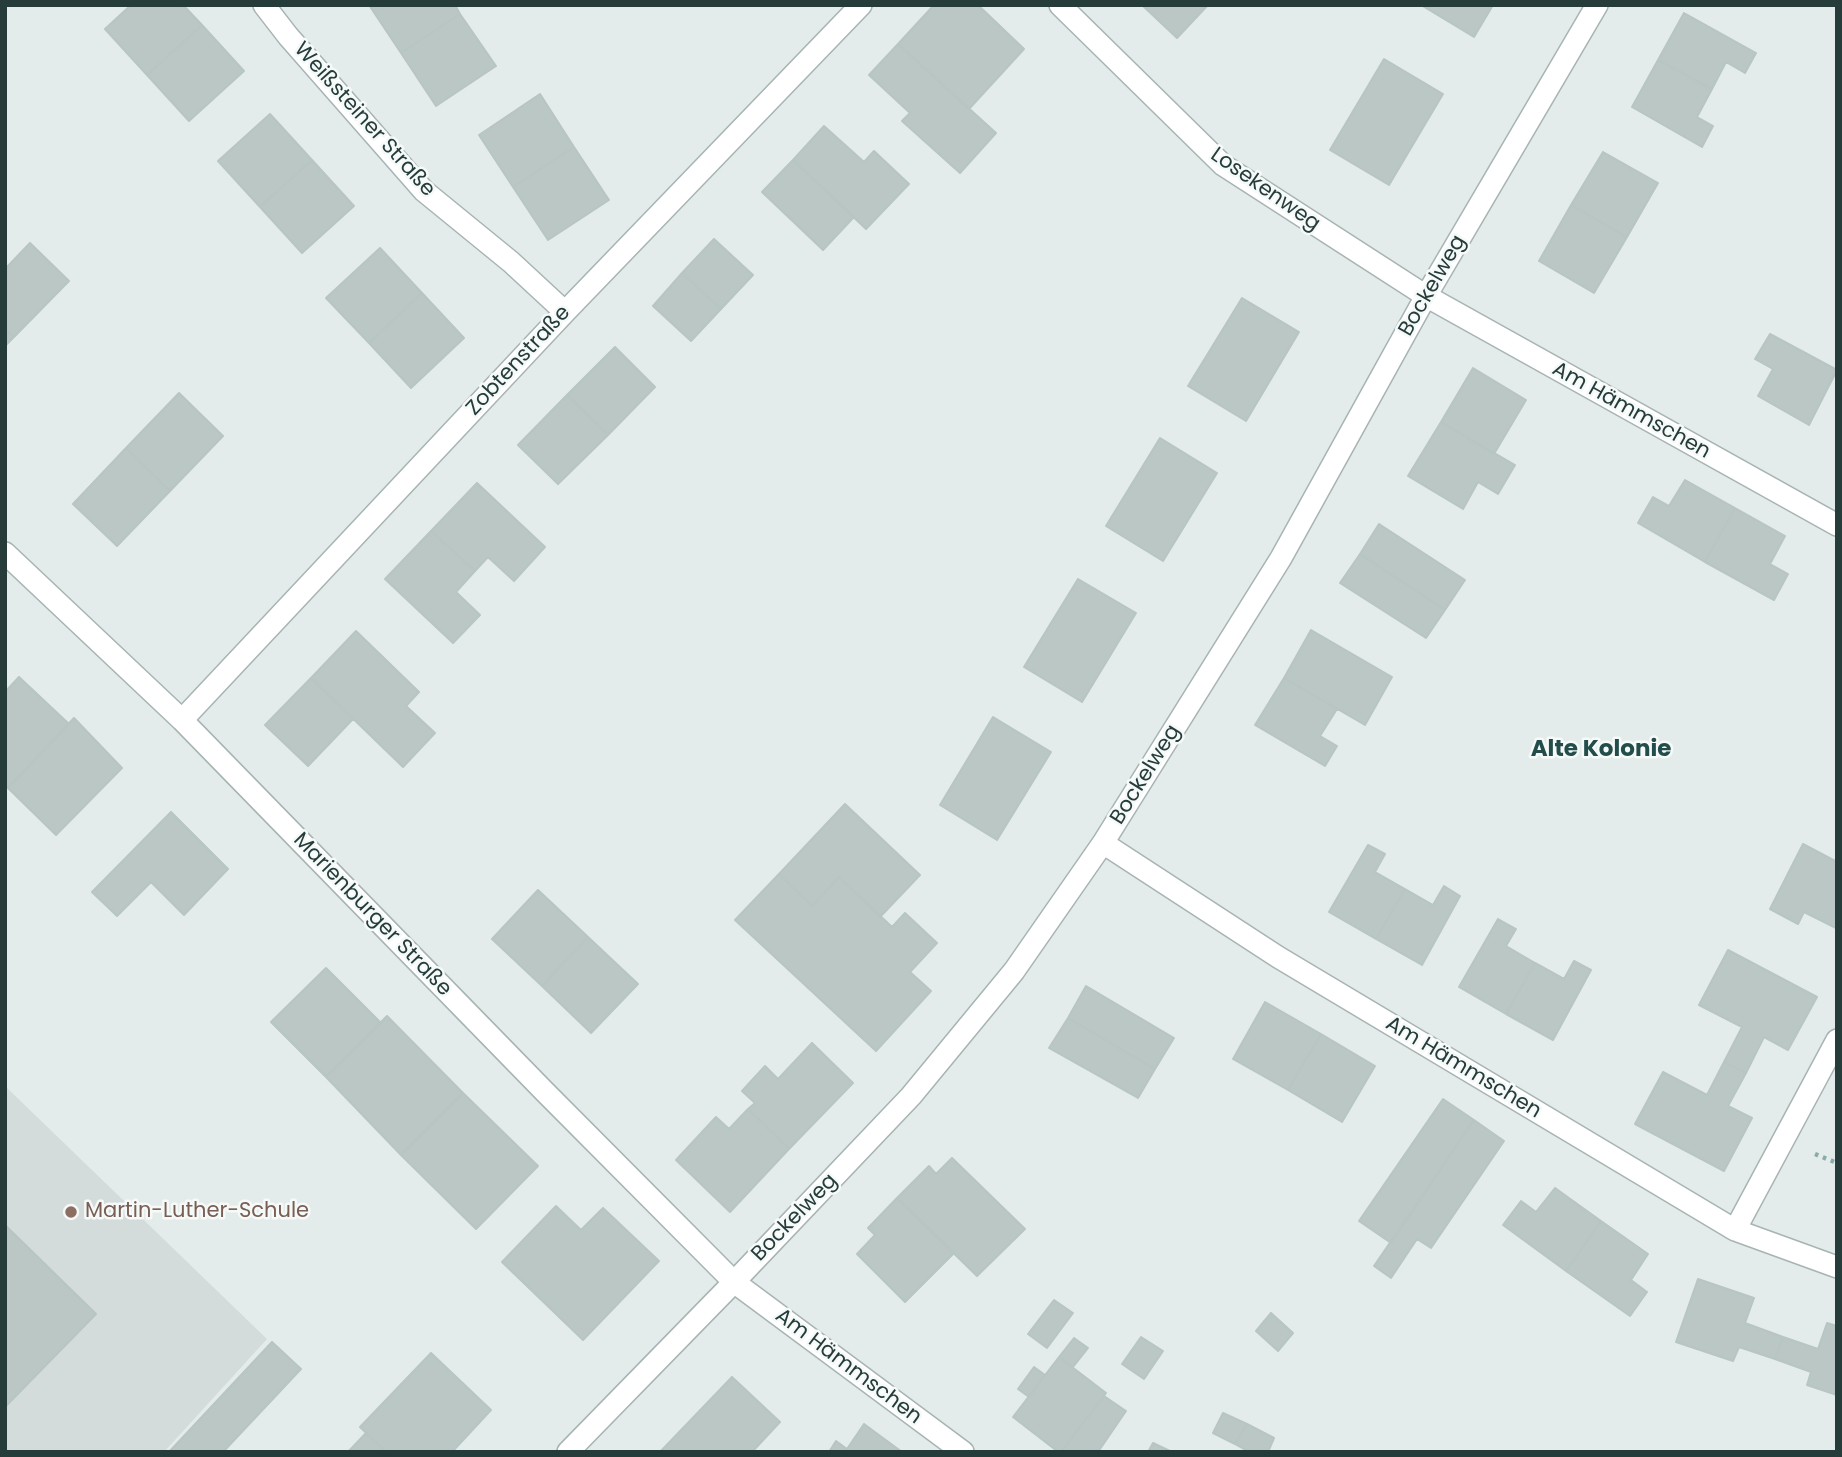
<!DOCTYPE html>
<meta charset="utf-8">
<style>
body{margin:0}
#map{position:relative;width:1842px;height:1457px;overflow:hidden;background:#e4eceb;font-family:Poppins,sans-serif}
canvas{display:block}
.frame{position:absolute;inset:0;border:7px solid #253c3b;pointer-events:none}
</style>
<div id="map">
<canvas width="1842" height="1457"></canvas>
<div class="frame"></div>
</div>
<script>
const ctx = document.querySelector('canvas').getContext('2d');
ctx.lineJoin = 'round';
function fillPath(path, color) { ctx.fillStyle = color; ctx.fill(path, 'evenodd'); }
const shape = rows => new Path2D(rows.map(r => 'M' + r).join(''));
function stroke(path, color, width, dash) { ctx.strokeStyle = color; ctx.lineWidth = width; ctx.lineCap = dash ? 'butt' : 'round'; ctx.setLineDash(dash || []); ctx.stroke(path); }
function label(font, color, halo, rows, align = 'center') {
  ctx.font = font + ' Poppins,sans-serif'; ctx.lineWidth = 5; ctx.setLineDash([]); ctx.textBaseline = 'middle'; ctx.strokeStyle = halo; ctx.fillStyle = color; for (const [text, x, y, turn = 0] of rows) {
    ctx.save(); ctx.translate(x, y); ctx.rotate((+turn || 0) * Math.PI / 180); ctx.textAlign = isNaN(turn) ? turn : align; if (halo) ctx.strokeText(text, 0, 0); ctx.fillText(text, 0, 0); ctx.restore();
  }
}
const built = shape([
 [5,1086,267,1339,164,1452,5,1452]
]);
const building = shape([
 [131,5,183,5,202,25,147,75,105,29,131,5],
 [369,5,455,5,460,14,401,53,369,5],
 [934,5,978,5,1024,49,969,109,898,44,934,5],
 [1142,5,1208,5,1177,38,1142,5],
 [1421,5,1493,5,1474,37,1421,5],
 [1684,13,1756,53,1745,73,1726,62,1712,89,1658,60,1684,13],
 [460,14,496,66,436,106,401,53,460,14],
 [202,25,244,71,189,121,147,75,202,25],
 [898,44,996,133,960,173,902,121,910,113,869,75,898,44],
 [1384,59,1443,94,1389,185,1330,150,1384,59],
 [1658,60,1712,89,1697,117,1713,126,1702,147,1632,107,1658,60],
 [540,94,574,147,513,187,479,135,540,94],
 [270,114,312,160,260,207,218,161,270,114],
 [824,126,864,162,874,151,909,184,866,229,793,160,824,126],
 [574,147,609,200,548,240,513,187,574,147],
 [1603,152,1658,183,1627,237,1571,205,1603,152],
 [312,160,354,206,302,253,260,207,312,160],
 [793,160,854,217,823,250,762,192,793,160],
 [1571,205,1627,237,1594,293,1539,261,1571,205],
 [714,239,753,275,721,309,682,273,714,239],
 [30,243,69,281,14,337,5,329,5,269,30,243],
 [380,248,422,293,369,343,326,298,380,248],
 [682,273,721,309,691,341,653,306,682,273],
 [422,293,464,338,411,388,369,343,422,293],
 [1242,298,1299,332,1246,421,1188,386,1242,298],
 [5,329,14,337,5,346,5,329],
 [1770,334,1837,370,1809,425,1758,396,1773,369,1755,359,1770,334],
 [615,347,655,387,608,435,567,395,615,347],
 [1473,368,1526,400,1494,454,1441,422,1473,368],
 [179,393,223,436,170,491,126,448,179,393],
 [567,395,608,435,558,484,518,445,567,395],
 [1441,422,1515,465,1498,494,1478,482,1463,509,1408,476,1441,422],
 [1160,438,1217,473,1163,561,1106,526,1160,438],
 [126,448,170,491,117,546,73,504,126,448],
 [1685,480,1735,508,1705,562,1638,523,1653,497,1669,506,1685,480],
 [477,483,545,547,514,581,488,557,475,571,431,531,477,483],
 [1735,508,1785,536,1770,564,1788,574,1774,600,1705,562,1735,508],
 [1379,524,1465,580,1445,610,1360,554,1379,524],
 [431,531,475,571,456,592,480,615,453,643,385,579,431,531],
 [1360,554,1445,610,1426,638,1340,583,1360,554],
 [1078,579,1136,613,1082,702,1024,667,1078,579],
 [1311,630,1392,677,1365,725,1284,678,1311,630],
 [356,631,419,692,406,706,435,733,403,767,311,678,356,631],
 [19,677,69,724,8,788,5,785,5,692,19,677],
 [311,678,353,719,308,766,265,725,311,678],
 [1284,678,1337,709,1320,736,1337,746,1325,766,1255,725,1284,678],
 [993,717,1051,752,997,840,940,805,993,717],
 [74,718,122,768,56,835,8,788,74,718],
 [845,804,920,875,880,917,839,877,812,906,779,874,845,804],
 [171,812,228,869,184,915,151,882,117,916,92,892,171,812],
 [1803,844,1837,862,1836,928,1804,912,1798,924,1770,909,1803,844],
 [1368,845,1385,854,1375,872,1405,889,1376,939,1329,912,1368,845],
 [779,874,812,906,839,877,892,927,905,913,937,943,910,972,931,991,876,1051,735,920,779,874],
 [1444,886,1460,896,1422,965,1376,939,1405,889,1433,905,1444,886],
 [538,890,588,937,542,986,492,939,538,890],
 [1498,919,1516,929,1506,946,1535,963,1506,1014,1459,987,1498,919],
 [588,937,638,984,591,1033,542,986,588,937],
 [1728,950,1817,997,1788,1050,1764,1037,1746,1073,1724,1062,1742,1027,1699,1005,1728,950],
 [1574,961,1591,970,1553,1040,1506,1014,1535,963,1564,979,1574,961],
 [326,968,381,1023,326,1077,271,1022,326,968],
 [1086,986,1174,1038,1155,1069,1068,1018,1086,986],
 [1265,1002,1321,1034,1288,1090,1233,1059,1265,1002],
 [387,1016,463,1093,401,1155,326,1077,387,1016],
 [1068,1018,1155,1069,1138,1098,1049,1048,1068,1018],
 [1321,1034,1375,1066,1342,1122,1288,1090,1321,1034],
 [812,1043,853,1083,789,1149,748,1109,755,1103,742,1091,765,1066,778,1079,812,1043],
 [1724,1062,1746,1073,1728,1106,1752,1118,1724,1171,1635,1124,1663,1072,1707,1095,1724,1062],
 [463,1093,538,1166,476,1229,401,1155,463,1093],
 [1443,1099,1474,1120,1391,1243,1359,1221,1443,1099],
 [748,1109,789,1149,730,1212,676,1160,716,1117,729,1129,748,1109],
 [1474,1120,1504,1141,1431,1248,1417,1239,1391,1278,1374,1266,1474,1120],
 [952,1158,1025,1229,977,1276,897,1198,929,1166,936,1174,952,1158],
 [1555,1188,1601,1221,1566,1271,1503,1225,1521,1201,1536,1212,1555,1188],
 [897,1198,954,1253,905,1302,857,1254,875,1235,868,1228,897,1198],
 [556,1206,581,1230,603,1208,659,1261,583,1340,502,1262,556,1206],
 [1601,1221,1648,1254,1631,1280,1647,1292,1630,1316,1566,1271,1601,1221],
 [5,1225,96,1314,5,1407,5,1225],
 [1698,1279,1754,1298,1745,1323,1783,1337,1775,1359,1739,1347,1733,1361,1676,1342,1698,1279],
 [1054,1300,1073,1313,1047,1348,1028,1334,1054,1300],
 [1271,1313,1293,1333,1278,1351,1256,1331,1271,1313],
 [1827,1323,1837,1326,1837,1395,1807,1385,1811,1372,1775,1359,1783,1337,1818,1349,1827,1323],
 [1141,1337,1163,1351,1144,1379,1122,1364,1141,1337],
 [1074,1338,1088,1348,1073,1367,1059,1357,1074,1338],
 [272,1342,301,1369,223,1452,169,1452,272,1342],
 [431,1353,491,1410,452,1452,386,1452,360,1427,431,1353],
 [1059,1357,1106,1393,1061,1452,1057,1451,1013,1417,1059,1357],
 [1034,1367,1045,1375,1029,1397,1018,1389,1034,1367],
 [732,1377,780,1422,752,1452,660,1452,732,1377],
 [1104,1396,1126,1411,1098,1452,1061,1452,1104,1396],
 [1223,1413,1247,1424,1235,1444,1213,1433,1223,1413],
 [864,1424,902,1452,829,1452,836,1441,847,1449,864,1424],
 [1247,1424,1274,1438,1268,1452,1249,1452,1235,1444,1247,1424],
 [366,1433,386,1452,348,1452,366,1433],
 [1153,1443,1172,1452,1148,1452,1153,1443]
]);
const path = shape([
 [1815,1154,1837,1163]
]);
const street = shape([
 [264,5,288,36,424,191,511,262,565,312],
 [1060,5,1223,165,1426,296,1837,525],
 [5,553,182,720,544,1091,734,1282,963,1452],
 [182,720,565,312,861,5],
 [1103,843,1278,957,1735,1230,1837,1267],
 [1735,1230,1837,1040],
 [568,1452,734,1282,911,1096,1014,971,1103,843,1281,558,1426,296,1597,5]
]);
const markers = [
 [71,1212,7,"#8d6e63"]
];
const streetNames = [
 ["Weißsteiner Straße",364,120,48],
 ["Losekenweg",1265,190,35],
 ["Bockelweg",1433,286,-60],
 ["Zobtenstraße",519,361,-47],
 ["Am Hämmschen",1631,411,29],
 ["Bockelweg",1146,775,-58],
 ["Marienburger Straße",372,915,46],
 ["Am Hämmschen",1463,1068,31],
 ["Bockelweg",795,1218,-46],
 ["Am Hämmschen",848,1367,37]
];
const educationNames = [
 ["Martin-Luther-Schule",85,1212]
];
const neighbourhoodNames = [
 ["Alte Kolonie",1601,750]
];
fillPath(built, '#d3dcda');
fillPath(building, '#bac7c4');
stroke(building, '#b7c5c3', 2);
stroke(street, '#a7b4b3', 24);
stroke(path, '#88ada9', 4.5, [3.5, 5]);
stroke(street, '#fff', 21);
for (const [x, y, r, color] of markers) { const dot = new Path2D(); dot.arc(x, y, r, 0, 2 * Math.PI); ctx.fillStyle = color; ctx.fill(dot); stroke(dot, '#f5f9f8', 2.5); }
label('21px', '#253c3b', '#f5f9f8', streetNames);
label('21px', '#785e54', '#f5f9f8', educationNames, 'left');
label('bold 23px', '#234d4b', '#f5f9f8', neighbourhoodNames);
</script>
